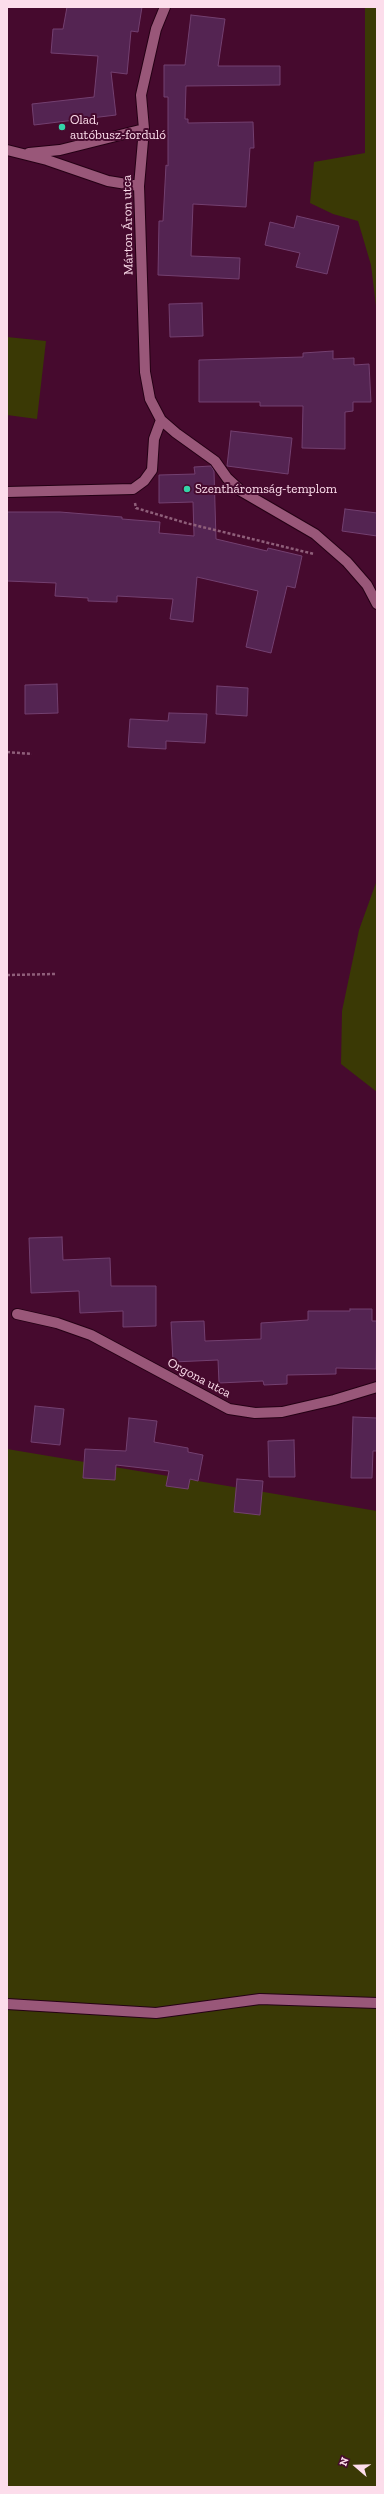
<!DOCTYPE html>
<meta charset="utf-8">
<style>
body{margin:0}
#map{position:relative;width:384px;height:2494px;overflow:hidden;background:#460a2e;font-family:"Zilla Slab",serif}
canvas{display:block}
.frame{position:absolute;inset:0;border:8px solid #fcddeb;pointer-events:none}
.north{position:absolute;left:336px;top:2446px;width:40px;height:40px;-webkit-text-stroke:3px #460a2e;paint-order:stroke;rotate:290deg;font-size:11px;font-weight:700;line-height:16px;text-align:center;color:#fcddeb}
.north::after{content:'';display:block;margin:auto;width:14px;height:18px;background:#fcddeb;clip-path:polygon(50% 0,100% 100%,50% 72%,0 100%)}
</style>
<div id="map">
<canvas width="384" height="2494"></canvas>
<div class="frame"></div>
<div class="north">N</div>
</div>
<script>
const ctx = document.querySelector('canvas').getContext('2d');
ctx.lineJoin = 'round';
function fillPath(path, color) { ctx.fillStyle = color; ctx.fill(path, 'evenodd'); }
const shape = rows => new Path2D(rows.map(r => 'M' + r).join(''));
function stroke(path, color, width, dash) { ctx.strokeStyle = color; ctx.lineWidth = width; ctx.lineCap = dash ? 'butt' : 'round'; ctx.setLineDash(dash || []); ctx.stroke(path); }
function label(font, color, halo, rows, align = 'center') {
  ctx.font = font + ' "Zilla Slab",serif'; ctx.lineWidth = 4; ctx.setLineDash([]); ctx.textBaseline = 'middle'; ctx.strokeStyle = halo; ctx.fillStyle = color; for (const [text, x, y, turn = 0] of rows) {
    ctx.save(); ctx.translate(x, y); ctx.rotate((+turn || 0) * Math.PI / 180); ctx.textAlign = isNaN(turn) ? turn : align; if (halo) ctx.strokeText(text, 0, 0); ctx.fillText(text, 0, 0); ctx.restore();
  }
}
const green = shape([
 [365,7,377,7,377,314,371,265,358,221,333,214,310,203,314,162,365,153],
 [7,337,46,341,37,419,7,415],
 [377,880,377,1092,341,1064,342,1011,359,930],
 [7,1449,377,1511,377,2487,7,2487]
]);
const building = shape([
 [67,7,142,7,138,32,131,31,127,74,111,72,116,115,34,125,32,104,94,97,98,56,51,53,53,29,63,29,67,7],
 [191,15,225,19,218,66,280,66,280,85,186,86,185,119,188,119,188,123,253,122,254,148,250,148,246,207,193,204,191,256,240,258,239,279,158,275,159,221,163,221,166,165,168,166,168,97,164,97,164,65,185,65,191,15],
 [297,216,339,226,327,274,296,267,300,253,265,245,270,222,294,228,297,216],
 [202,303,203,336,170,337,169,304,202,303],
 [333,351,333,359,354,358,354,365,369,364,371,402,353,402,353,411,345,412,345,449,302,448,303,406,260,406,260,402,199,402,199,360,303,357,303,353,333,351],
 [231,431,292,438,288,474,227,466,231,431],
 [211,466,214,471,216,539,267,551,268,548,302,556,295,588,287,586,271,653,246,647,258,591,197,577,193,622,170,619,173,599,117,596,117,602,88,601,88,598,55,596,56,583,7,581,7,512,60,512,122,517,122,519,160,522,159,533,194,536,193,502,159,503,159,475,195,474,194,467,211,466],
 [345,509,377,513,377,536,342,531,345,509],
 [57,684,58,713,25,714,25,685,57,684],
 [217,686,248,688,247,716,216,714,217,686],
 [169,713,207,714,205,743,166,741,166,749,128,747,130,719,168,721,169,713],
 [62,1237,63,1260,110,1258,111,1286,156,1286,156,1326,123,1327,123,1311,80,1313,79,1291,31,1293,29,1238,62,1237],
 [350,1309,372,1309,372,1321,377,1321,376,1369,336,1368,336,1374,287,1375,287,1384,264,1385,263,1381,219,1383,218,1360,173,1362,171,1322,204,1321,205,1341,261,1339,261,1323,308,1320,308,1311,350,1311,350,1309],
 [35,1406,64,1409,60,1445,31,1442,35,1406],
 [353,1417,377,1418,377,1451,373,1451,372,1478,351,1478,353,1417],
 [129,1418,157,1421,154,1442,188,1448,188,1452,203,1455,198,1481,190,1479,188,1489,166,1486,169,1471,116,1465,115,1480,83,1478,85,1449,126,1451,129,1418],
 [294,1440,295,1477,269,1477,268,1441,294,1440],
 [237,1479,263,1481,260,1515,234,1512,237,1479]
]);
const path = shape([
 [135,503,136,508,186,523,314,554],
 [7,752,32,754],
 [7,975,56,974]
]);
const street = shape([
 [139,186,145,372,150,399,161,420,176,433,215,461,227,478,241,491,315,534,347,562,367,585,377,604],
 [7,492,133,489,144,481,152,470,154,439,161,420],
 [17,1314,57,1323,91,1335,229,1409,255,1413,282,1412,334,1400,377,1387],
 [7,2004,156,2013,260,1999,377,2003]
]);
const secondary = shape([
 [7,150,47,160,108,181,139,186,144,129,141,95,156,29,165,7],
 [29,153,60,150,144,129]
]);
const markers = [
 [62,127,4,"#34d4a8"],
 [187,489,4,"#34d4a8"]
];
const poiNames = [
 ["Olad,",70,120],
 ["autóbusz-forduló",70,135],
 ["Szentháromság-templom",195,489]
];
const streetNames = [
 ["Márton Áron utca",128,225,-91],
 ["Orgona utca",199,1378,28]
];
fillPath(green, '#3a3905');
fillPath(building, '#542452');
stroke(building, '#734070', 1);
stroke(street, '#250015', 12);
stroke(secondary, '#250015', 12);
stroke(path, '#8f5f7a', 2.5, [3, 2]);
stroke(street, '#995779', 10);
stroke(secondary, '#995779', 10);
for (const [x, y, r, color] of markers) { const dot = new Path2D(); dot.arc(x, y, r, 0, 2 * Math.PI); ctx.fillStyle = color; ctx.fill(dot); stroke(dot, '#460a2e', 1.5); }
label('13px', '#fcddeb', '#460a2e', poiNames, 'left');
label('13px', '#fcddeb', '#460a2e', streetNames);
</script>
